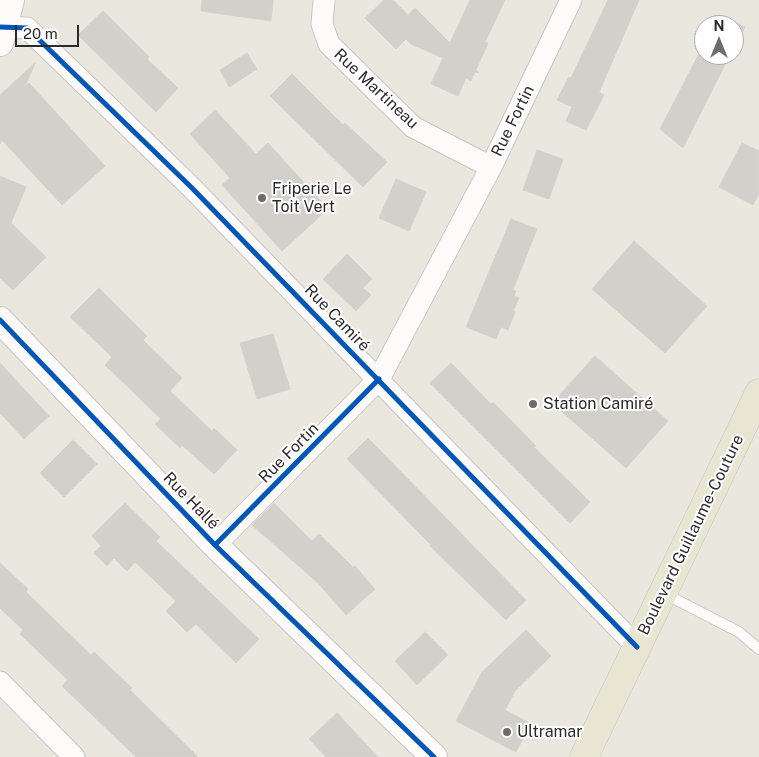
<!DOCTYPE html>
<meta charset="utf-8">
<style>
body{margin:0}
#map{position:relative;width:759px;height:757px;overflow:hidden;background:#eae7df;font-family:"Public Sans",sans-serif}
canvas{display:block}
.north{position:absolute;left:694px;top:15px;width:50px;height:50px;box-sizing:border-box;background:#fff;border:1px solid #aaa;border-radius:50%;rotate:0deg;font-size:14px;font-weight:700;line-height:20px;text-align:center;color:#2b2b2b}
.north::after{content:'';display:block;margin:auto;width:18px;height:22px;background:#6e6d6a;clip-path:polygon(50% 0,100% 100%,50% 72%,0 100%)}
.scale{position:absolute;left:15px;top:25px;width:64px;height:22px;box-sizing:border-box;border:2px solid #2b2b2b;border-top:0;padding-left:6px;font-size:15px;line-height:18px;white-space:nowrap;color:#2b2b2b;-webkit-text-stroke:4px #fff;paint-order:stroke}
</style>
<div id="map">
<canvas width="759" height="757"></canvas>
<div class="north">N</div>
<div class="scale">20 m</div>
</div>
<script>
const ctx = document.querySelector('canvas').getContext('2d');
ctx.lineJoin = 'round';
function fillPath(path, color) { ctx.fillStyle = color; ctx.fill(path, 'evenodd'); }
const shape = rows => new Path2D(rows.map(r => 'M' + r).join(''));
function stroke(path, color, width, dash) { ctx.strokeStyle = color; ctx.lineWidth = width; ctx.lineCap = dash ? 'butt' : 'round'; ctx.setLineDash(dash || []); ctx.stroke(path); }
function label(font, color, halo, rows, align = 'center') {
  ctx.font = font + ' "Public Sans",sans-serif'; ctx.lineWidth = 4; ctx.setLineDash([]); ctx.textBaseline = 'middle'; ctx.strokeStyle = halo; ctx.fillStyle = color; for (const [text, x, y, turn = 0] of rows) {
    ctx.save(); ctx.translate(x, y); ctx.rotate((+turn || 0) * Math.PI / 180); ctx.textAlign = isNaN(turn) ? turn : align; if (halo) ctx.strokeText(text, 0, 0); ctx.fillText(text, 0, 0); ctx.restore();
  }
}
const building = shape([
 [202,0,273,0,271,21,201,11,202,0],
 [384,0,393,0,408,15,415,8,450,43,470,0,505,0,485,42,488,43,476,70,479,73,475,72,471,81,466,78,458,96,431,84,443,58,411,44,406,39,396,49,365,18,384,0],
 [608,0,639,0,599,92,604,95,586,130,566,121,572,107,557,100,569,77,571,78,608,0],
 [103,11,149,57,147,59,178,88,156,112,78,35,103,11],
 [719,15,745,27,734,48,734,25,714,25,719,15],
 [704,44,704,55,730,55,683,148,660,129,704,44],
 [247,53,257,69,229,87,220,70,247,53],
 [35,63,25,87,29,83,105,166,62,205,2,140,0,144,0,95,35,63],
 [292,74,343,125,345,123,387,162,363,187,270,96,292,74],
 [215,110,256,154,268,143,328,209,282,251,222,185,230,178,190,134,215,110],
 [742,143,759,151,759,194,753,205,719,187,742,143],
 [537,150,563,159,549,199,523,190,537,150],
 [0,176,26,187,11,223,46,257,13,290,0,278,0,176],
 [396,179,426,192,409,231,379,218,396,179],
 [511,219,537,229,513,290,516,291,514,296,519,298,513,311,515,312,508,330,501,327,496,339,466,327,511,219],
 [634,241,707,306,665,353,592,289,634,241],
 [347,254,372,279,363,288,371,295,356,311,323,279,347,254],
 [99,288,147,336,143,340,182,378,170,391,212,431,214,428,237,450,214,474,182,445,180,448,155,424,161,419,105,365,112,357,70,317,99,288],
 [273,334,290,389,257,399,240,343,273,334],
 [595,356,668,421,626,468,552,403,595,356],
 [0,363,49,416,24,439,0,413,0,363],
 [451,363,491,404,493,402,536,446,534,447,590,502,570,523,430,383,451,363],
 [368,438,526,600,506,620,430,546,431,545,347,459,368,438],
 [73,440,97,464,64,497,40,473,73,440],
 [125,503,160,537,156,541,259,639,236,663,196,624,187,632,166,611,176,601,135,562,127,571,114,558,107,566,94,553,101,546,92,536,125,503],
 [274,503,312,541,319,534,353,567,355,566,375,589,346,615,318,583,252,525,274,503],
 [0,563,28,589,26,592,91,655,94,652,132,688,130,690,198,757,136,757,62,686,68,680,20,634,23,630,0,608,0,563],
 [526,630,551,656,515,691,505,710,531,724,516,752,456,721,482,672,526,630],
 [425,632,448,655,417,685,395,661,425,632],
 [337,713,378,757,326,757,309,739,337,713]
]);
const service = shape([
 [663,593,739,632,759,649]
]);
const minor = shape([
 [324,0,322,24,329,44,413,127,491,167],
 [0,27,27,28,192,188,637,647],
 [215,545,379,379,491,167,571,0],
 [0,682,74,757]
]);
const tertiary = shape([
 [0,43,11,0],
 [0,320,215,545,434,757]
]);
const primary = shape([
 [584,757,759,393]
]);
const cycleway = shape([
 [0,27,27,28,192,188,637,647],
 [0,320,215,545,434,757],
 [215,545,379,379]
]);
const markers = [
 [262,198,5,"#6e6d6a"],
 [533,404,5,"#6e6d6a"],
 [507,732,5,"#6e6d6a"]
];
const streetNames = [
 ["Rue Martineau",376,89,43],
 ["Rue Fortin",513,121,-64],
 ["Rue Camiré",337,318,46],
 ["Rue Fortin",289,453,-45],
 ["Rue Hallé",191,501,46],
 ["Boulevard Guillaume-Couture",691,535,-64]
];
const poiNames = [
 ["Friperie Le",272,189],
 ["Toit Vert",272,207],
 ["Station Camiré",543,404],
 ["Ultramar",517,732]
];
fillPath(building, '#d2d0cb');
stroke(building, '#d5d2cb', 1);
stroke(service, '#c7c6c5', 12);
stroke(minor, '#c7c6c5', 23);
stroke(tertiary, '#c7c6c5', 28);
stroke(primary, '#c5c4c1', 29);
stroke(service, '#fcfbfa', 10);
stroke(minor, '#fcfbfa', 21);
stroke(tertiary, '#fcfbfa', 26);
stroke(primary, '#e8e6d2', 28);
stroke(cycleway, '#0057b8', 5);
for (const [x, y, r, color] of markers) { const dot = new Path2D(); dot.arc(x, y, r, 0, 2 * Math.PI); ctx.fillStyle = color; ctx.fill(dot); stroke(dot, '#fff', 2); }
label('16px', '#2b2b2b', '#fff', streetNames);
label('16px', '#2b2b2b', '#fff', poiNames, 'left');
</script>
